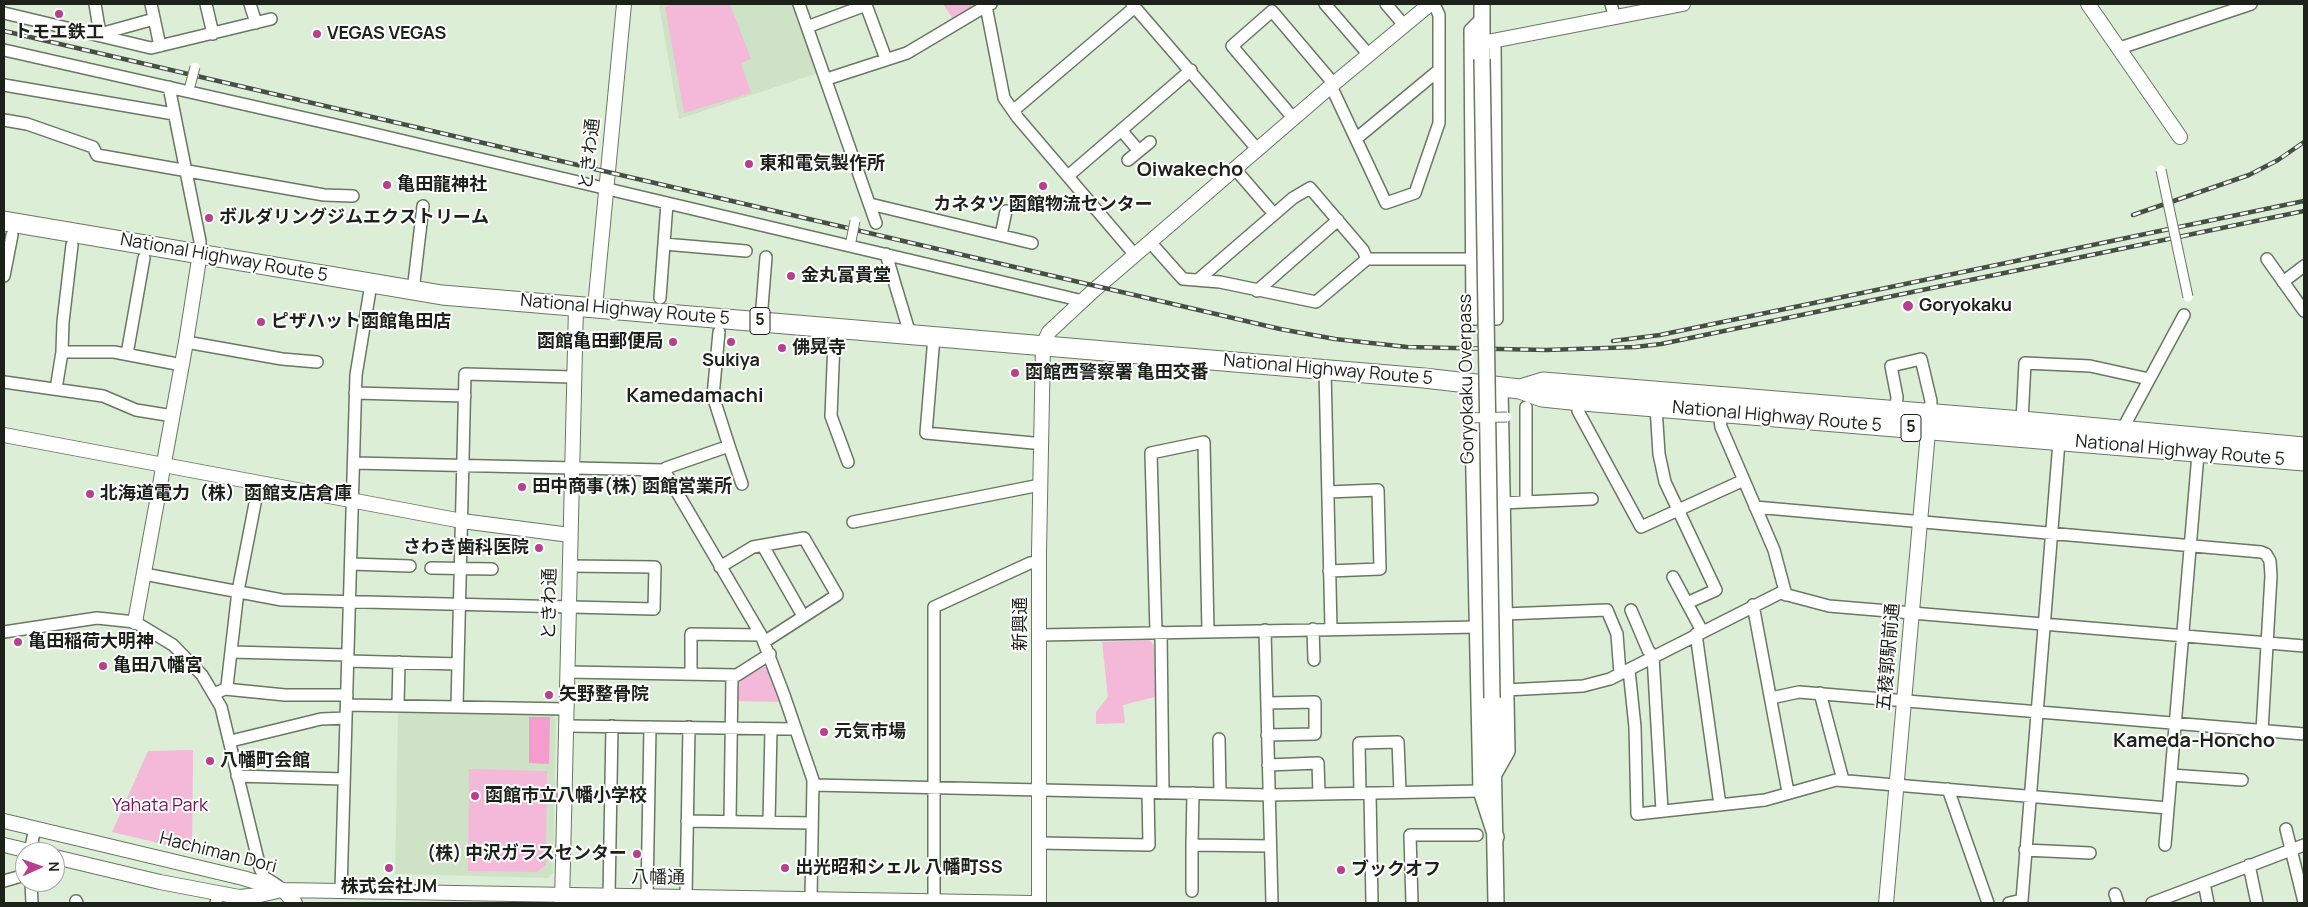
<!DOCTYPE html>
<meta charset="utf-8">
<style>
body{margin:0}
#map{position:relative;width:2308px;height:907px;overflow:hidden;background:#ddeed7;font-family:Manrope,sans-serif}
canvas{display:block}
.frame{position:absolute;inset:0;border:5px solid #1c221a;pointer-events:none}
.north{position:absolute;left:15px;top:842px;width:50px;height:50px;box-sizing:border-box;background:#fff;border:1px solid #a4a7a3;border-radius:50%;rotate:88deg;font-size:14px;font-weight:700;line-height:20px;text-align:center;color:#1c221a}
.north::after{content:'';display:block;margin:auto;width:18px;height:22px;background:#ba3e8e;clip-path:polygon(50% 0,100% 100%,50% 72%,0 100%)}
</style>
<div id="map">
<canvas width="2308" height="907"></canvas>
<div class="frame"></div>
<div class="north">N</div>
</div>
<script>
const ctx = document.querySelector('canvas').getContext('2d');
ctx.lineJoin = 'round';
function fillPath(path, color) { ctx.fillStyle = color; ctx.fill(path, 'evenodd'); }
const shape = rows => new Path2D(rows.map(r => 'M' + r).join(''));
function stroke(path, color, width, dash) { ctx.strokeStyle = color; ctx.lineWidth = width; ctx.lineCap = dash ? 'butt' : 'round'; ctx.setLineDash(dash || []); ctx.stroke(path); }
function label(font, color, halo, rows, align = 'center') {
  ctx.font = font + ' Manrope,"Noto Sans JP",sans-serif'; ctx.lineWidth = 4; ctx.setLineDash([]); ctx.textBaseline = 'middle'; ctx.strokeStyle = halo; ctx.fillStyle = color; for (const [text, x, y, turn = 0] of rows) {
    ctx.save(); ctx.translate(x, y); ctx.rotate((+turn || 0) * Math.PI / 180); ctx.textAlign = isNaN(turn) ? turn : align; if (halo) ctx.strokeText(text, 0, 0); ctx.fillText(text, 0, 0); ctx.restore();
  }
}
const built = shape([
 [665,4,792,4,818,73,679,119,659,6],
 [398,712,551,714,556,719,553,873,548,878,395,874]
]);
const green = shape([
 [674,4,730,4,751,59,741,63,751,93,684,113,665,7],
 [943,4,979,4,953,19],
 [1149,640,1154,645,1155,697,1123,705,1125,723,1096,724,1096,712,1108,697,1102,642],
 [762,666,768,668,780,702,737,701,739,682],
 [193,750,192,851,112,832,148,751],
 [469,769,547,771,546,865,537,872,468,871]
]);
const water = shape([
 [529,717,550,717,549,764,529,763]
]);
const minor = shape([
 [95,4,100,34,154,19],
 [151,4,160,46],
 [206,4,213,34],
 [250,4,256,23],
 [799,4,876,223],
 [991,4,986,6,1004,98,1018,118,1135,255],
 [1132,4,1258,150],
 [1325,4,1369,55],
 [1386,4,1404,25],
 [1611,4,1615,18],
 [4,13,151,48,271,19],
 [1482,18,1470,30,1472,319,1497,319,1495,41],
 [807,27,866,5,886,59],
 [2120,48,2251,4],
 [4,50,349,128,1083,301],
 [827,79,907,53,986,6],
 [4,85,174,114],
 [1331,86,1386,203,1415,193,1439,123,1439,15,1434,4],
 [169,87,200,241,200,253],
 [1014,110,1135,7],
 [1294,119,1232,46,1272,11,1334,84],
 [4,120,27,124,93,147,97,155,324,195,353,196],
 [1121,130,1139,151],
 [1357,138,1439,70],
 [1128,160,1150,142],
 [1235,169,1274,214],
 [1068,176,1191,70],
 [870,204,1032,243],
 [1001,235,1006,211],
 [1150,242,1183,279,1220,282,1316,302,1367,259,1471,259],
 [664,244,746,251],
 [72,245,63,322,62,352,114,352,182,365],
 [886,254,910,334],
 [2267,259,2304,311],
 [4,276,12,235],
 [1199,279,1293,198,1310,188,1363,250,1367,259],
 [2283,282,2304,266],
 [413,291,423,206],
 [1257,291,1338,220],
 [660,298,667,203],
 [762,307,766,257],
 [934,337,926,433,1033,443],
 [834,341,831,416,848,462],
 [186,342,282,359,317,362],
 [127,354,144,258],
 [1325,370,1331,628],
 [4,382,103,396,136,410,173,416],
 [56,389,62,352],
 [355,393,465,396],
 [1526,407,1526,502],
 [1656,407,1659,454,1665,482,1716,590,1687,603],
 [1578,411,1641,527,1744,480],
 [1719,412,1721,427,1774,550,1786,595],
 [1896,412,1897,397,1891,366,1921,359,1931,401,1930,414],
 [2022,421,2025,363,2090,366,2149,379],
 [2122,430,2184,315],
 [729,446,742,484],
 [354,463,664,470,666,468,729,446,713,396,719,332],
 [664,470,761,635,784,695,813,780,811,899],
 [1328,492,1378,490,1380,569,1329,571],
 [1501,503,1592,499],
 [1755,507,2261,552,2266,554,2270,561,2271,576,2262,731],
 [853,522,1040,485],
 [763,546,803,616],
 [351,564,410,566],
 [720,567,753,547,804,538,837,595,764,642],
 [431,568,492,569],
 [144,574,282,600,654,609,655,567,569,566],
 [1673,577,1702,631],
 [1753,605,1788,792],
 [1631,610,1648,650,1653,656,1662,811],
 [1504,614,1607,610,1617,634,1620,674],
 [1313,629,1314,660],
 [1265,630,1272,903],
 [4,632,97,618,135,622,173,645,202,675,221,707,260,868,264,877,278,886],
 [1156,632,1151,453,1204,442,1208,631],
 [1161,632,1163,793],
 [1696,634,1720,805],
 [1040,635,1478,627],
 [231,652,348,655],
 [348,661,458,664],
 [1629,670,1635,727,1637,814,1765,800,1836,780,2168,808],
 [567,672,737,675,770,654],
 [691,674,691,634,761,635],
 [225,689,285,695,347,695],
 [1506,690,1583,686,1610,679,1780,593,1829,606,2304,646],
 [1820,693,1843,780],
 [214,694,225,689,227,686,238,591,259,483],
 [1771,698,1799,692,2304,734],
 [1267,703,1315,702,1315,734,1267,735],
 [347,705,567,709],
 [398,705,399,662],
 [457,706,465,374,573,377],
 [567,726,795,729],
 [1219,739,1220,794],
 [235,740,321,719,346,718],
 [1268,765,1318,763,1319,794],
 [2171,775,2242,780],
 [237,776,344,779],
 [813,785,1269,795,1481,791],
 [1948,789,1988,903],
 [1193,793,1192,845,1270,846],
 [1360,793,1359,743,1398,742,1400,792],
 [1370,793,1372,903],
 [687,821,812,823],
 [730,821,732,675],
 [769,822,771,729],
 [2286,829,2304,902],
 [1039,843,1149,845,1148,793],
 [1192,845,1192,891],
 [2165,845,2198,454],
 [2025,850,2090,853],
 [30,852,35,828],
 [2249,865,2257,903],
 [4,881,25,875],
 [31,882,32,903],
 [2204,883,2208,903],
 [341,891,356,375,371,284],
 [2115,894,2118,903],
 [609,896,612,726],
 [647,896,650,727],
 [686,897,689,727],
 [76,901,77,903],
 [934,902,934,607,1030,563,1039,562],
 [216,903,218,893],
 [1412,903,1410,835,1477,835],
 [2009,903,2022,900,2059,442],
 [2152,903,2304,845]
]);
const tertiary = shape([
 [2088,4,2180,137],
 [1482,43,1683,4],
 [595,307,624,4],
 [4,435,462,521,570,535],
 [135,622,186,342,200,253],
 [4,821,243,878,283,890,1031,903],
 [4,845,33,852],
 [55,857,160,882,239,897,260,895,282,890],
 [283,890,295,903],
 [562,903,576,306],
 [1039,903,1039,552,1043,345,1049,332,1093,291,1331,86,1430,4],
 [1886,903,1929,421]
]);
const secondary = shape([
 [1482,4,1482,59],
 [1472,384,1481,791,1496,837],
 [1492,698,1496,903],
 [1494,774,1507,751,1500,387]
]);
const trunk = shape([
 [4,221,442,295,1424,378,1520,389,1542,397,1571,400,2304,461],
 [1520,389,1543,382,2022,421,2304,447]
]);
const rail = shape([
 [4,31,1280,329,1335,339,1407,347,1546,350,1635,347,1661,344,2304,211],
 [2133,215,2249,175,2278,160,2304,142],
 [1613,341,1660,335,2304,201]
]);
const pedestrianBridge = shape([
 [190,86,195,67],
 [2161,170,2188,297],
 [851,241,855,221],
 [1466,418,1507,417]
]);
const secondaryBridge = shape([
 [1482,59,1492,698]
]);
const markers = [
 [59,14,5,"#ba3e8e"],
 [317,34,5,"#ba3e8e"],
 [749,164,5,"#ba3e8e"],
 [387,185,5,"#ba3e8e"],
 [1043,186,5,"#ba3e8e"],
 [209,218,5,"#ba3e8e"],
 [791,276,5,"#ba3e8e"],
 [1908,306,6,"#ba3e8e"],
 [261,322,5,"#ba3e8e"],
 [673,342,5,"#ba3e8e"],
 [731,342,5,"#ba3e8e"],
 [782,348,5,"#ba3e8e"],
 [1015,373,5,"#ba3e8e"],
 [522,487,5,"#ba3e8e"],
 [90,494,5,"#ba3e8e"],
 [539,548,5,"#ba3e8e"],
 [18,642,5,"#ba3e8e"],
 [103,666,5,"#ba3e8e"],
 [549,695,5,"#ba3e8e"],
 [824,732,5,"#ba3e8e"],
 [210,761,5,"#ba3e8e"],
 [475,796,5,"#ba3e8e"],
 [637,854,5,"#ba3e8e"],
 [389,868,5,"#ba3e8e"],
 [785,868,5,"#ba3e8e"],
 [1341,870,5,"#ba3e8e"]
];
const shields = [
 [760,321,20],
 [1911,428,20]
];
const shieldNames = [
 ["5",760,321],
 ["5",1911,428]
];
const poiNames = [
 ["トモエ鉄工",59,33,"center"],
 ["VEGAS VEGAS",327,34],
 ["東和電気製作所",759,164],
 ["亀田龍神社",397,185],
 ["カネタツ 函館物流センター",1043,205,"center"],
 ["ボルダリングジムエクストリーム",219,218],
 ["金丸富貴堂",801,276],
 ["Goryokaku",1919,306],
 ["ピザハット函館亀田店",271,322],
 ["函館亀田郵便局",663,342,"right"],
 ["佛晃寺",792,348],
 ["Sukiya",731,361,"center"],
 ["函館西警察署 亀田交番",1025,373],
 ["田中商事(株) 函館営業所",532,487],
 ["北海道電力（株）函館支店倉庫",100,494],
 ["さわき歯科医院",529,548,"right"],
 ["亀田稲荷大明神",28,642],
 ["亀田八幡宮",113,666],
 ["矢野整骨院",559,695],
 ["元気市場",834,732],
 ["八幡町会館",220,761],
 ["函館市立八幡小学校",485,796],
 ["(株) 中沢ガラスセンター",627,854,"right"],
 ["出光昭和シェル 八幡町SS",795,868],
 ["ブックオフ",1351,870],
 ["株式会社JM",389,887,"center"]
];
const streetNames = [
 ["ときわ通",590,154,-84],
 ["National Highway Route 5",224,258,10],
 ["National Highway Route 5",625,310,5],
 ["National Highway Route 5",1328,370,5],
 ["Goryokaku Overpass",1467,379,-91],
 ["National Highway Route 5",1777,417,5],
 ["National Highway Route 5",2180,451,5],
 ["ときわ通",550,604,-89],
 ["新興通",1021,624,-90],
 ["五稜郭駅前通",1889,657,-85],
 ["Hachiman Dori",218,853,14],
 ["八幡通",658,878,1]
];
const parkNames = [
 ["Yahata Park",160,806]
];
const quarterNames = [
 ["Oiwakecho",1190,170],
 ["Kamedamachi",695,396],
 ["Kameda-Honcho",2194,741]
];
fillPath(built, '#cee3c6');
fillPath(green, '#f4b9d9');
fillPath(water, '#f49cce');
stroke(minor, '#697763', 14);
stroke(tertiary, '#697763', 16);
stroke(secondary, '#697763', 18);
stroke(trunk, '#697763', 21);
stroke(minor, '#fff', 11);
stroke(tertiary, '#fff', 14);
stroke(secondary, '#fff', 15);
stroke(trunk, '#fff', 19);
stroke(rail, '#464f44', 4.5);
stroke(rail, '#fff', 2.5, [8]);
stroke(pedestrianBridge, '#697763', 11, []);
stroke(secondaryBridge, '#697763', 18, []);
stroke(pedestrianBridge, '#fff', 9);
stroke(secondaryBridge, '#fff', 15);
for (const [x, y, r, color] of markers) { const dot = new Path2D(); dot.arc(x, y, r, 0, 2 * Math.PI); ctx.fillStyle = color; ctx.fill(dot); stroke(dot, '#fff', 2); }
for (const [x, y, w] of shields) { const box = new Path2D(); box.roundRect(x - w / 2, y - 13.5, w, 27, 4); ctx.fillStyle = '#fff'; ctx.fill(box); stroke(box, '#1c221a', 1); }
label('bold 16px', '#1c221a', null, shieldNames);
label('bold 18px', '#1c221a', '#fff', poiNames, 'left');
label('18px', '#1c221a', '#fff', streetNames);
label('18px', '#760f56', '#fff', parkNames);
label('bold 20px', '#1c221a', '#fff', quarterNames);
</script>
